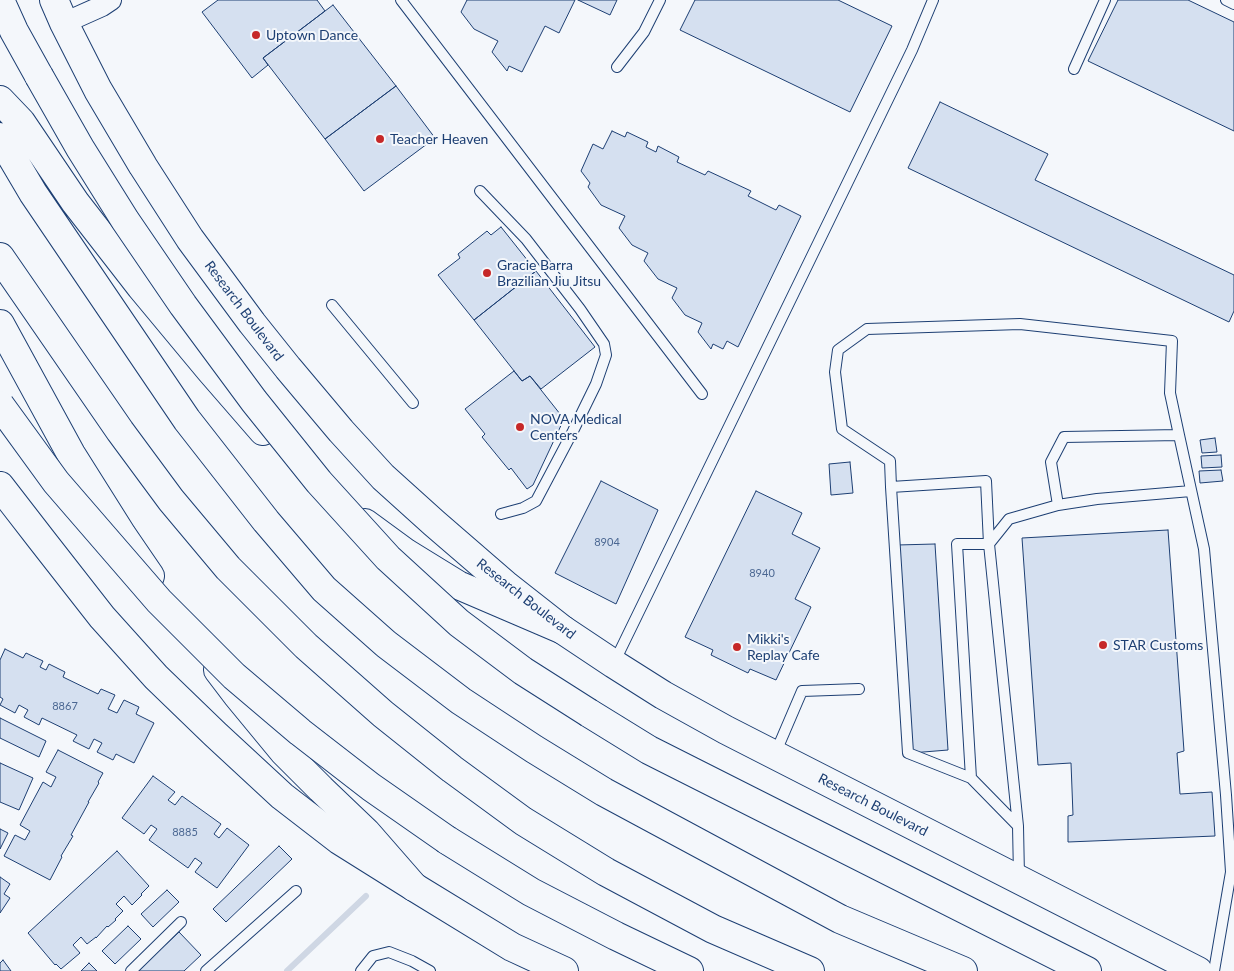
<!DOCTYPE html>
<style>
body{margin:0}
canvas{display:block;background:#f4f7fb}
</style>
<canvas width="1234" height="971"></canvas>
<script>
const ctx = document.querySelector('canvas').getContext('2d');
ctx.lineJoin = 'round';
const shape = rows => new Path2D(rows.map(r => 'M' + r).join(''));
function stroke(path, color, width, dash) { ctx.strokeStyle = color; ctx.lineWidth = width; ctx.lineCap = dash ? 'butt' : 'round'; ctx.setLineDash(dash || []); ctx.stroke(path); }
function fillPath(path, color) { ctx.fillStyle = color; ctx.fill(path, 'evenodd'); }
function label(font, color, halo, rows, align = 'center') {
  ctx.font = font + ' Lato,sans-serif'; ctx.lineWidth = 4; ctx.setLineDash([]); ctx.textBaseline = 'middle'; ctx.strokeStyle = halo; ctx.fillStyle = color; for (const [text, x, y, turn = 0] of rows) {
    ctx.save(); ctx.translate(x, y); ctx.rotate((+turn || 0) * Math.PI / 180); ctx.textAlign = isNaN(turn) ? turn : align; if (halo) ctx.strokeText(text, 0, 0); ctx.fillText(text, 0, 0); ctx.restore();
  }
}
const stream = shape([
 [287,971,366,896]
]);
const building = shape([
 [218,0,317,0,325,11,263,58,268,65,252,78,202,12,218,0],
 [467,0,575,0,559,33,545,26,522,72,509,66,507,71,492,52,498,41,474,29,461,12,467,0],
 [578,0,617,0,610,15,578,0],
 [695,0,838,0,892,26,850,112,680,30,695,0],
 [1118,0,1188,0,1234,22,1234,131,1088,61,1118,0],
 [333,5,396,86,325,139,263,58,333,5],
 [396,86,435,138,364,191,325,139,396,86],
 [940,102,1048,154,1035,180,1234,275,1234,311,1229,322,908,168,940,102],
 [612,131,625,137,627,132,648,142,646,147,656,152,658,146,679,157,677,162,705,175,708,171,751,191,748,196,776,210,779,205,801,216,738,347,727,341,723,349,713,344,711,349,698,332,702,323,685,315,672,298,677,288,658,279,644,261,648,253,632,245,619,228,625,216,601,205,588,187,590,183,581,171,593,144,603,149,612,131],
 [501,227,536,271,474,320,438,275,460,258,458,254,487,231,491,235,501,227],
 [536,271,595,347,541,389,530,376,522,381,474,320,536,271],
 [514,371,522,381,530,376,564,419,533,485,527,489,511,468,509,470,482,437,485,434,465,409,514,371],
 [1215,438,1217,452,1202,453,1200,440,1215,438],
 [1221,455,1222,467,1202,468,1201,456,1221,455],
 [850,462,853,493,831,495,829,464,850,462],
 [1221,470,1223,481,1200,483,1199,471,1221,470],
 [601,481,658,510,616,604,555,573,601,481],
 [756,491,802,513,792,534,820,548,795,599,811,607,776,680,750,669,748,673,711,655,713,650,685,637,756,491],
 [1168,530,1184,751,1177,753,1180,794,1212,792,1215,836,1068,842,1068,816,1073,815,1071,763,1038,765,1022,538,1168,530],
 [935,544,948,750,911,753,897,545,935,544],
 [5,649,23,658,26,653,43,661,40,667,46,670,49,664,65,672,63,677,98,694,101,689,115,695,108,709,117,713,124,700,139,707,136,714,154,723,134,763,116,754,113,760,97,752,102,743,94,739,89,749,73,741,77,735,42,718,39,725,24,717,28,710,19,705,15,713,0,705,3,699,0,697,0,660,5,649],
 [0,718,46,741,39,757,0,738,0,718],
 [58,750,103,773,98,782,99,783,88,802,89,802,71,835,73,836,61,856,62,857,50,880,4,856,15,835,25,840,30,831,20,825,43,782,51,787,56,777,46,772,58,750],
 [0,763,33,778,19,810,0,802,0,763],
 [153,776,175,792,168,800,175,805,182,796,221,824,214,834,219,838,227,828,249,845,217,888,195,872,202,863,195,858,188,868,149,840,157,829,151,825,144,834,122,818,153,776],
 [0,829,8,833,0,849,0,829],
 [279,846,292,859,226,922,213,909,279,846],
 [117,851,149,886,141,894,142,895,132,905,124,896,116,904,123,911,115,919,116,920,108,927,107,926,96,938,96,937,87,944,81,937,73,945,80,953,61,969,56,964,55,965,28,933,117,851],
 [0,877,10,884,4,894,10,898,0,913,0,877],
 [167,890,179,902,153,927,141,914,167,890],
 [128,926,141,939,115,964,102,951,128,926],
 [179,932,201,955,184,971,137,971,179,932],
 [3,960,11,971,0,971,0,963,3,960],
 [89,963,97,971,81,971,89,963]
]);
const service = shape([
 [401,0,702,394],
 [1226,0,1234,4],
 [617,67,644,32,660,0],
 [1074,69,1105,0],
 [480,191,526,239,580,309,604,344,606,355,596,384,573,431,536,501,523,508,501,514],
 [332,305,413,403],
 [891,487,890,461,842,429,835,372,838,350,867,329,1020,324,1172,341,1170,393,1179,435],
 [1191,491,1097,499,1058,505,1051,462,1064,437,1179,435,1204,549,1226,795,1231,872,1214,971],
 [989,544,1009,519,1058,505],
 [614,663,912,50,933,0],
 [775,754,802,691,859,689],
 [971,778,908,753,891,487,986,481,989,544],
 [1018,826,989,544,957,544,971,778,1018,826,1019,876],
 [131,971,181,922],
 [206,971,296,891],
 [361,971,373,956,389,952,412,961,430,971]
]);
const minor = shape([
 [64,23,102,6,111,0]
]);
const secondary = shape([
 [54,0,64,23,98,90,143,166,190,239,252,323,288,368,341,431,383,477,434,523,507,586,563,630,614,664,663,695,726,730,1198,971],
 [0,486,41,539,102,617,156,677,215,734,282,796,339,840,414,887,512,947,564,971]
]);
const motorway = shape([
 [0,0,14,31,39,76],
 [0,100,21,122,75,202,141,287,210,370,263,431],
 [0,137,33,193,187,420,266,521,324,589,386,644,461,701,534,749,604,792,840,919,963,971],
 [0,257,120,431,171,500,228,568,306,646,383,714,452,769,523,821,606,872,713,929,810,971],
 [0,324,71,454,122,535,150,576],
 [365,523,406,553,458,585,563,630],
 [218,670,237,695,284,752,321,789,366,832,414,887],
 [589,713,649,750,1087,971],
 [447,840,531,892,616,936,689,971]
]);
const motorwayBridge = shape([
 [39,76,80,148,125,220,183,305,254,401,319,482,388,558,459,623,523,671,589,713],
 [0,405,56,482,159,601,234,676,300,732,371,787,447,840]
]);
const markers = [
 [256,35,5,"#c62828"],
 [380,139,5,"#c62828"],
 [487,273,5,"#c62828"],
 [520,427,5,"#c62828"],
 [1103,645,5,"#c62828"],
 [737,647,5,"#c62828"]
];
const numberNames = [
 ["8904",607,542],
 ["8940",762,573],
 ["8867",65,706],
 ["8885",185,832]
];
const poiNames = [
 ["Uptown Dance",266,35],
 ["Teacher Heaven",390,139],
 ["Gracie Barra",497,265],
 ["Brazilian Jiu Jitsu",497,281],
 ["NOVA Medical",530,419],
 ["Centers",530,435],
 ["Mikki's",747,639],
 ["Replay Cafe",747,655],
 ["STAR Customs",1113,645]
];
const streetNames = [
 ["Research Boulevard",244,311,53],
 ["Research Boulevard",526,599,38],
 ["Research Boulevard",873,805,27]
];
stroke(stream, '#cfd7e4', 6);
fillPath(building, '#d5e0f0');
stroke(building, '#1d3f73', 1);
stroke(service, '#1d3f73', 12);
stroke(minor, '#1d3f73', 22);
stroke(secondary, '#1d3f73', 30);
stroke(motorway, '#1d3f73', 30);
stroke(service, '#f4f7fb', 10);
stroke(minor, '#f4f7fb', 20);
stroke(secondary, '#f4f7fb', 28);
stroke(motorway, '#f4f7fb', 28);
stroke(motorwayBridge, '#1d3f73', 30, []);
stroke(motorwayBridge, '#f4f7fb', 28);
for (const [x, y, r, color] of markers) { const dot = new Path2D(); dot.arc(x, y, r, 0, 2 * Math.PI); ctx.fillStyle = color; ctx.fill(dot); stroke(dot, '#f4f7fb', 2); }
label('11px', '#4b6792', null, numberNames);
label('14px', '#1d3f73', '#f4f7fb', poiNames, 'left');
label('14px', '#1d3f73', '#f4f7fb', streetNames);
</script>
